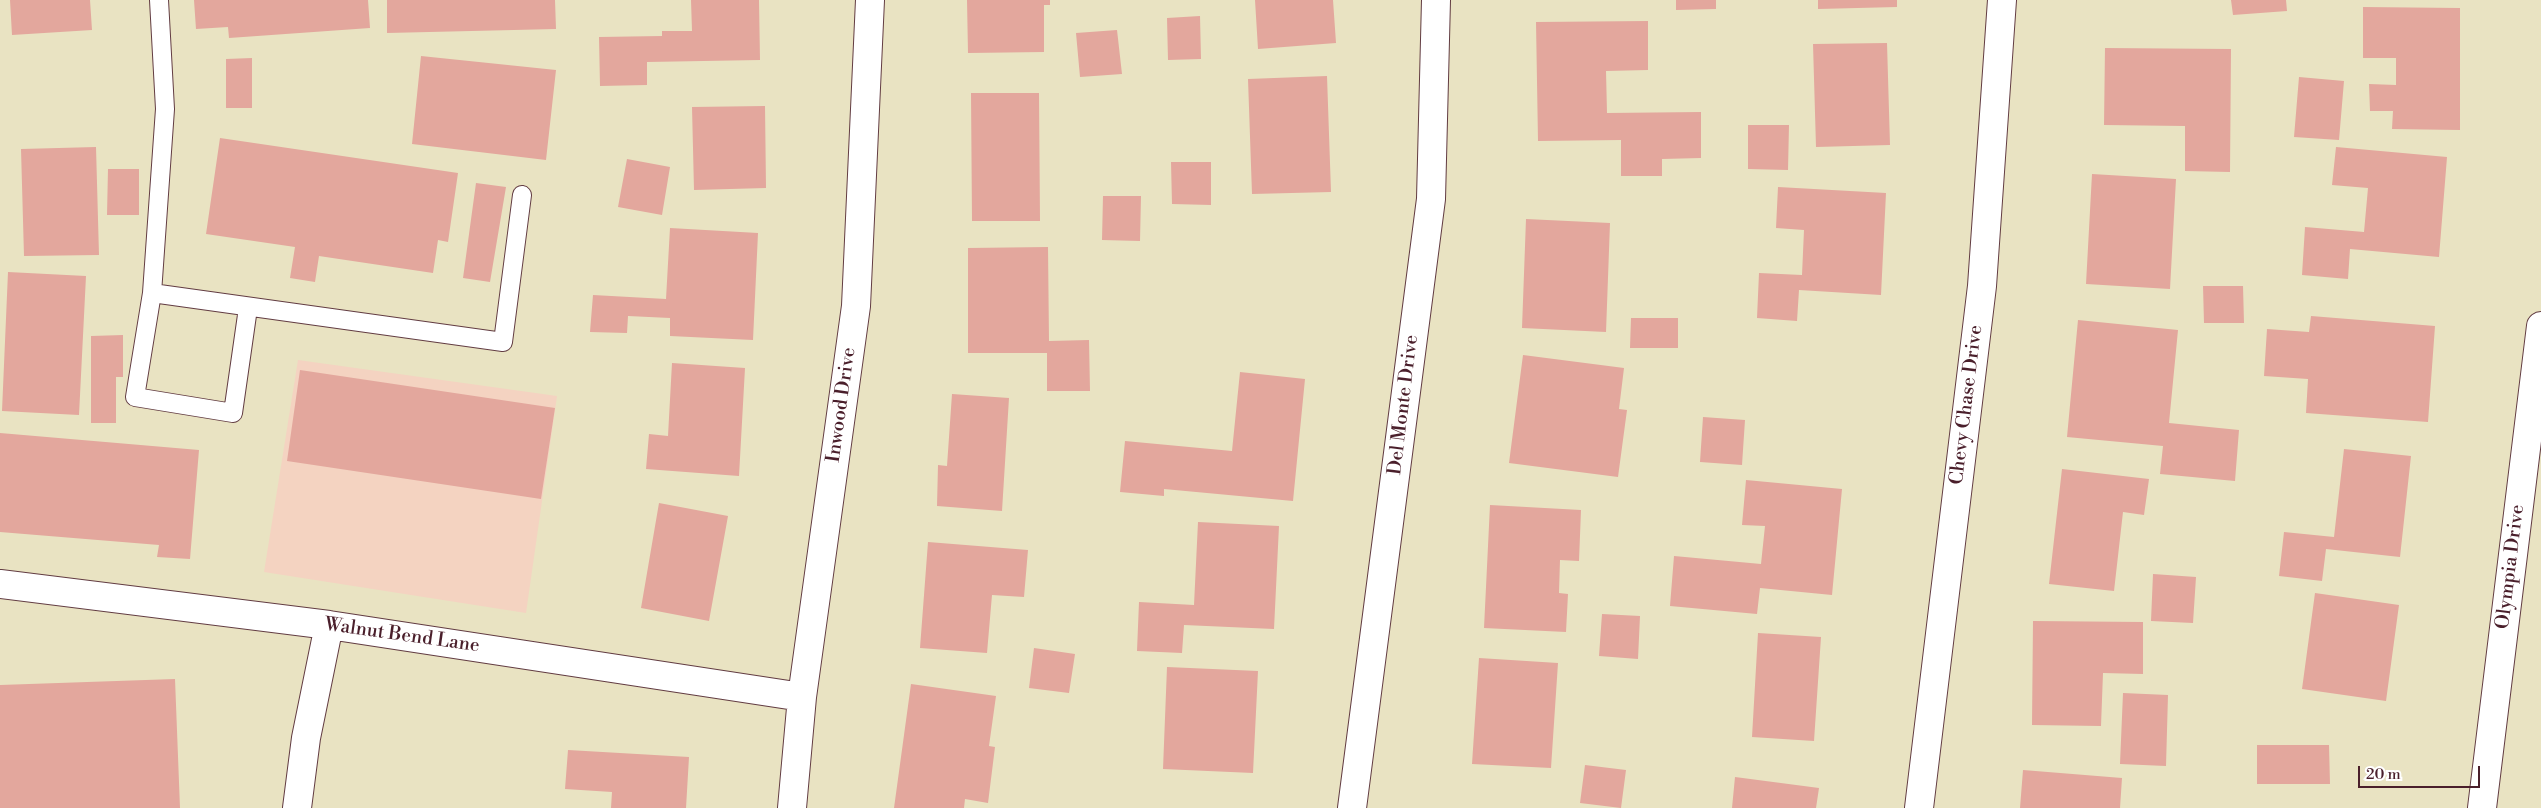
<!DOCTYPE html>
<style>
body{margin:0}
#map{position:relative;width:2541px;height:808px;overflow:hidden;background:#e9e3c2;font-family:"Libre Bodoni",serif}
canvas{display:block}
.scale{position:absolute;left:2358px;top:766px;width:122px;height:22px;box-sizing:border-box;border:2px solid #4a1f2b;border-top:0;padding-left:6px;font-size:15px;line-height:18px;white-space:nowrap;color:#4a1f2b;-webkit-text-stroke:4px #fff;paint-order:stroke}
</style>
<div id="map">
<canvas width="2541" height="808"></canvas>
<div class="scale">20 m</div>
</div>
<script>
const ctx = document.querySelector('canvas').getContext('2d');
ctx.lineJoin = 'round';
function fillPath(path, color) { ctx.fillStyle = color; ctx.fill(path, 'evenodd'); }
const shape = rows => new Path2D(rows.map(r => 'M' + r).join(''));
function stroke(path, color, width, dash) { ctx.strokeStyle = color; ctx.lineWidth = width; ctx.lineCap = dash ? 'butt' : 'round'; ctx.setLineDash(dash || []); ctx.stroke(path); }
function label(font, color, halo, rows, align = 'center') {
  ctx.font = font + ' "Libre Bodoni",serif'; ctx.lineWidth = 4.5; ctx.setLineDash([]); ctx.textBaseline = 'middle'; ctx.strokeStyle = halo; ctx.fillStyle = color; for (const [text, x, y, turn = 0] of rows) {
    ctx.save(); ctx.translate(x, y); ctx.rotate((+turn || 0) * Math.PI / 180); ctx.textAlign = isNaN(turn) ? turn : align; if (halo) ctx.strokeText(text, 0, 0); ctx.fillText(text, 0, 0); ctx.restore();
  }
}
const built = shape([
 [298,360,557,396,526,613,264,572]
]);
const building = shape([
 [10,0,90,0,92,30,12,35],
 [194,0,368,0,370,28,229,38,228,27,196,29],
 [387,0,555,0,556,29,387,33],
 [691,0,759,0,760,60,647,62,647,85,600,86,599,37,662,36,662,31,692,31],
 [967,0,1050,0,1050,5,1044,5,1044,52,968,53],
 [1255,0,1333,0,1336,43,1258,49],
 [1676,0,1716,0,1716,9,1676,10],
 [1818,0,1897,0,1897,7,1818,9],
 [2231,0,2286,0,2287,11,2233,15],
 [2363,7,2460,8,2460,130,2392,129,2393,111,2370,111,2369,84,2396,85,2396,58,2363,58],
 [1200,16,1201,59,1168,60,1167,18],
 [1648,21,1648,70,1606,71,1607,113,1701,112,1701,158,1662,159,1662,176,1621,176,1621,140,1538,141,1536,22],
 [1117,30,1122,74,1080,77,1076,33],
 [1887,43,1890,145,1816,147,1813,44],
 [2105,48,2231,49,2230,172,2185,171,2185,126,2104,125],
 [421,56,556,70,546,160,412,144],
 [252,58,252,108,226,108,226,59],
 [1327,76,1331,192,1252,194,1248,79],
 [2299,77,2344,81,2339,140,2294,137],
 [971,93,1039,93,1040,221,972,221],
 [765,106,766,188,694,190,692,107],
 [1748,125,1789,125,1788,170,1748,169],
 [220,138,458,173,448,242,438,240,433,273,319,256,315,282,290,278,295,247,206,234],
 [96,147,99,255,24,256,21,149],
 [2336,147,2447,157,2439,257,2350,249,2348,279,2302,275,2305,227,2364,232,2368,188,2332,185],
 [627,159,670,167,662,215,618,207],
 [1171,162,1211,162,1211,205,1172,204],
 [108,169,139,169,139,215,107,215],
 [2092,174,2176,179,2170,289,2086,284],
 [476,183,506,187,490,282,463,278],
 [1778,187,1886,193,1881,295,1799,290,1797,321,1757,318,1759,273,1802,275,1804,230,1776,228],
 [1103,196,1141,196,1140,241,1102,240],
 [1526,219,1610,223,1606,332,1522,328],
 [670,228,758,233,753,340,670,336,670,318,628,316,627,333,590,332,593,295,666,299],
 [1048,247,1049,341,1089,340,1090,391,1047,391,1047,353,968,353,968,248],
 [8,272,86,276,79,415,2,411],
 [2203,286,2243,286,2244,323,2204,323],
 [2311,316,2435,326,2428,422,2306,413,2308,379,2264,376,2267,329,2309,332],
 [1631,318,1678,318,1678,348,1630,348],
 [2078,320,2178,330,2169,423,2239,430,2235,481,2160,474,2163,446,2067,437],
 [123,335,123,377,116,377,116,423,91,423,91,336],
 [1523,355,1624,368,1619,409,1627,410,1618,477,1509,463],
 [672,363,745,368,739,476,646,469,649,434,668,436],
 [300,370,555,408,541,499,287,461],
 [1240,372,1305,379,1293,501,1164,489,1164,496,1120,492,1125,441,1232,451],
 [952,394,1009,398,1002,511,937,506,938,465,947,466],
 [1703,417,1745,420,1742,465,1700,462],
 [0,433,199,450,190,559,157,557,159,545,0,532],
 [2344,449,2411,456,2400,557,2326,549,2322,581,2279,576,2284,532,2334,537],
 [2062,469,2149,479,2144,515,2123,512,2114,591,2049,584],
 [1746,480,1842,489,1832,595,1760,588,1757,614,1670,606,1674,556,1761,564,1765,526,1742,525],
 [659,503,728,516,709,621,641,608],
 [1490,505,1581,510,1579,561,1560,560,1559,593,1568,594,1566,632,1484,628],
 [1198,522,1279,526,1274,629,1184,625,1182,653,1137,651,1139,602,1194,605],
 [928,542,1028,550,1024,597,992,595,987,653,920,648],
 [2153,574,2196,577,2193,623,2151,621],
 [2315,593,2399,605,2386,701,2302,689],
 [1602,614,1640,616,1638,659,1599,656],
 [2033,621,2143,622,2143,674,2103,673,2101,726,2032,725],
 [1758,633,1821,637,1814,741,1752,737],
 [1034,648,1075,654,1069,693,1029,688],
 [1479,658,1558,663,1551,768,1472,764],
 [1167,667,1258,671,1253,773,1163,769],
 [175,679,180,808,0,808,0,685],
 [911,684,996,696,989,746,995,747,988,803,965,799,964,808,894,808],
 [2123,693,2168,695,2166,766,2120,764],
 [2257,745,2329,745,2330,784,2257,784],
 [568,750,689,757,686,808,611,808,612,792,565,789],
 [1585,765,1626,770,1621,808,1580,803],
 [2023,770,2122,778,2120,808,2020,808],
 [1735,777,1819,788,1816,808,1732,808]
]);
const service = shape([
 [159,0,165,109,152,293,135,397,233,413,248,308],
 [152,293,503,342,522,195]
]);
const minor = shape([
 [0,584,329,625,802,697],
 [297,808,306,738,329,625],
 [792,808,802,697,856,306,870,0],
 [1352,808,1431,199,1436,0],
 [1919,808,1982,286,2002,0],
 [2482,808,2541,326]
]);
const streetNames = [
 ["Inwood Drive",842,405,-82],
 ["Del Monte Drive",1404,405,-83],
 ["Chevy Chase Drive",1967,405,-83],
 ["Olympia Drive",2511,567,-83],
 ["Walnut Bend Lane",402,636,8]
];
fillPath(built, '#f4d3c1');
fillPath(building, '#e3a79d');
stroke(service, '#623c42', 20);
stroke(minor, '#623c42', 30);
stroke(service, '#fff', 18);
stroke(minor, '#fff', 28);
label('19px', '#4a1f2b', '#fff', streetNames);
</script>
